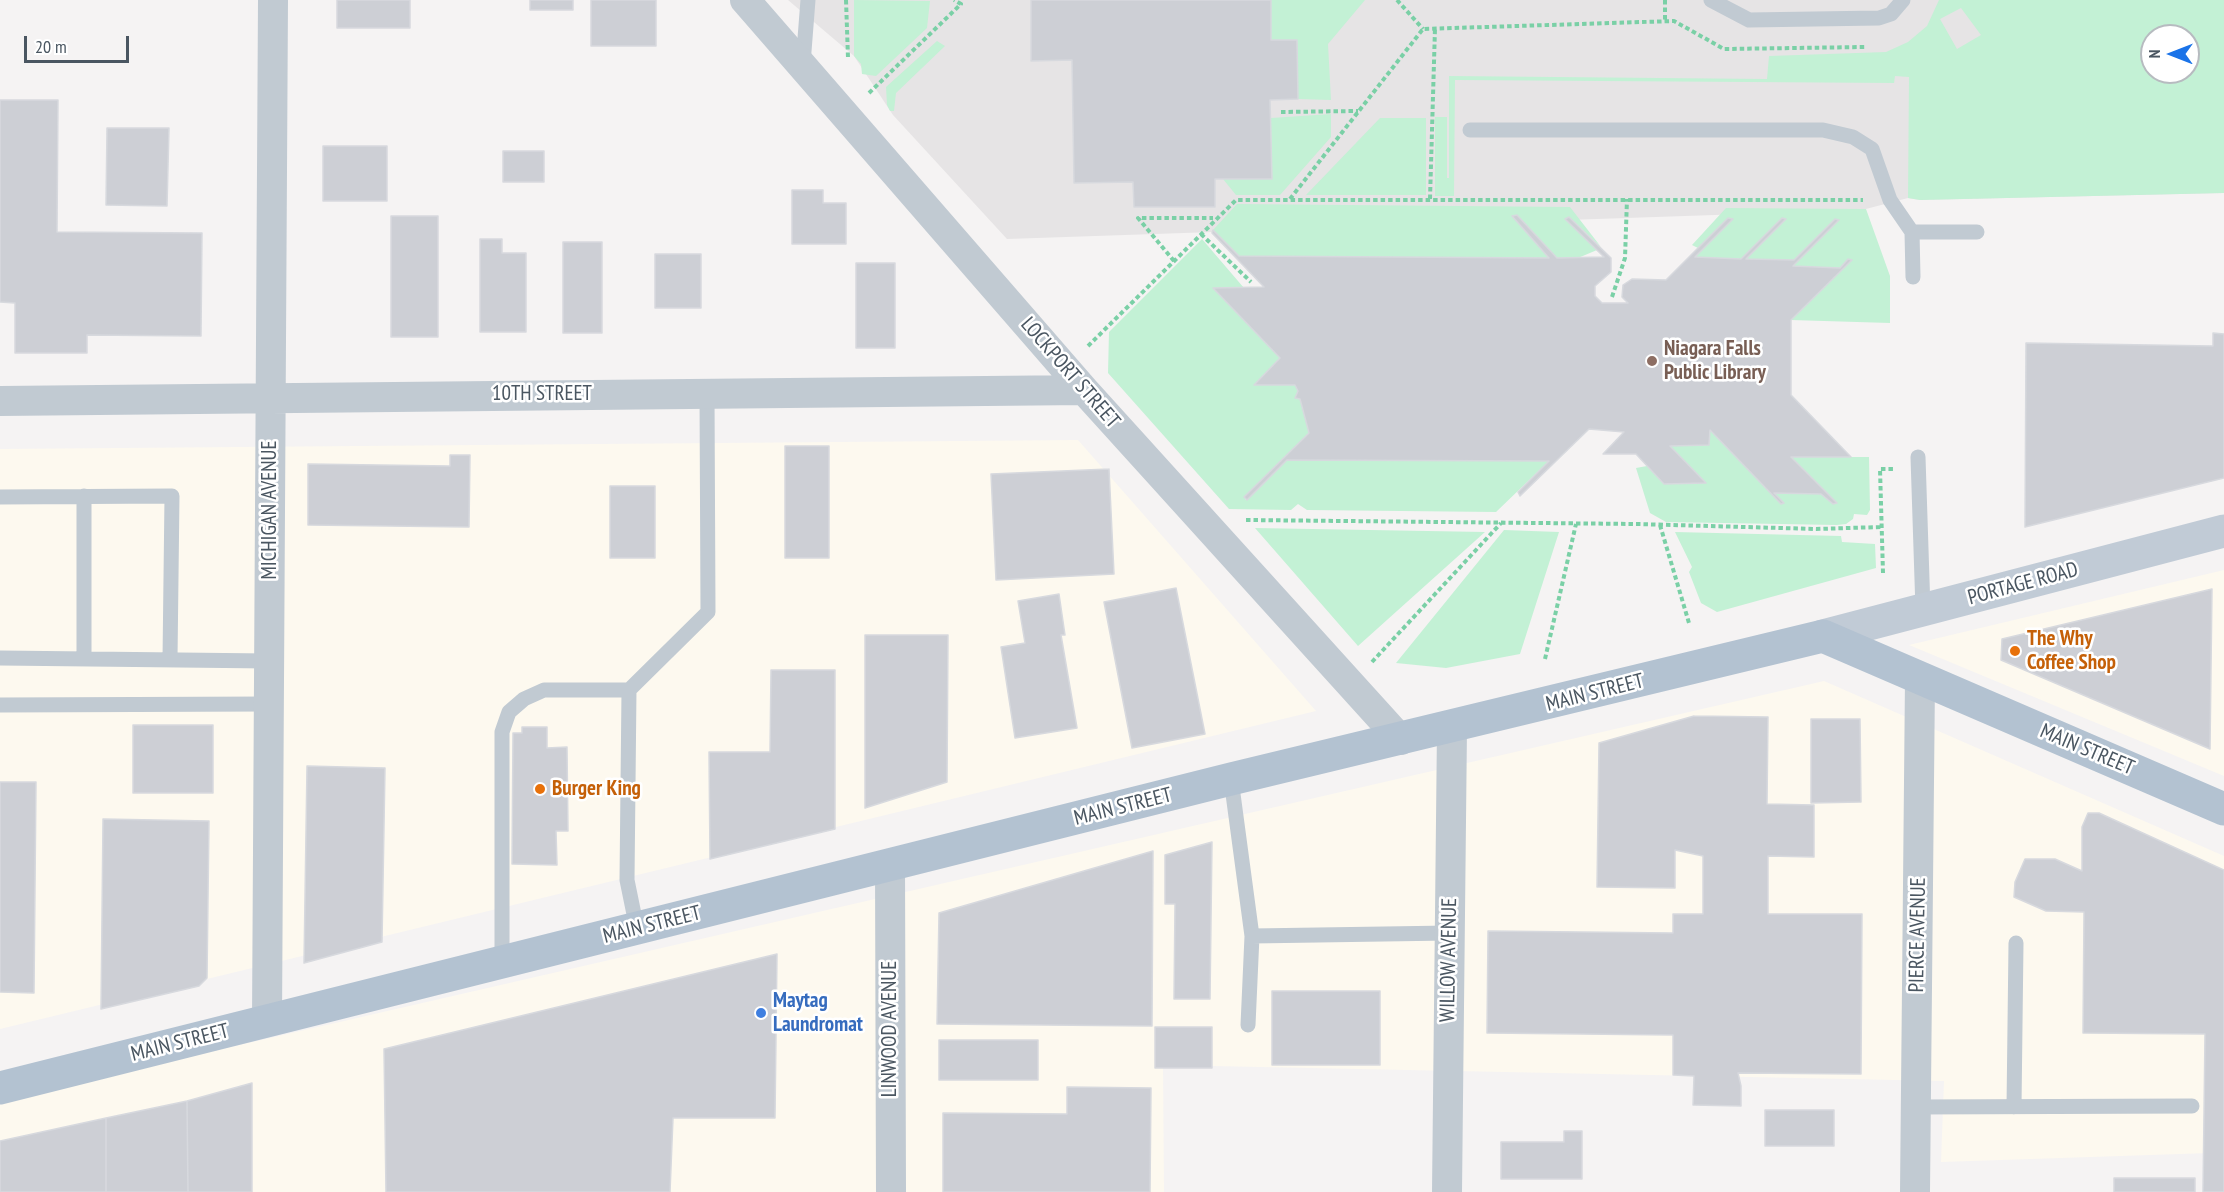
<!DOCTYPE html>
<style>
body{margin:0}
#map{position:relative;width:2224px;height:1192px;overflow:hidden;background:#f5f3f3;font-family:"PT Sans Narrow",sans-serif}
canvas{display:block}
.north{position:absolute;left:2140px;top:24px;width:60px;height:60px;box-sizing:border-box;background:#fff;border:2px solid #b7bbc0;border-radius:50%;rotate:270deg;font-size:16px;font-weight:700;line-height:24px;text-align:center;color:#4a5661}
.north::after{content:'';display:block;margin:auto;width:21px;height:27px;background:#1a73e8;clip-path:polygon(50% 0,100% 100%,50% 72%,0 100%)}
.scale{position:absolute;left:24px;top:36px;width:105px;height:27px;box-sizing:border-box;border:3px solid #4a5661;border-top:0;padding-left:8px;font-size:18px;line-height:21px;white-space:nowrap;color:#4a5661;-webkit-text-stroke:4px #fff;paint-order:stroke}
</style>
<div id="map">
<canvas width="2224" height="1192"></canvas>
<div class="north">N</div>
<div class="scale">20 m</div>
</div>
<script>
const ctx = document.querySelector('canvas').getContext('2d');
ctx.lineJoin = 'round';
function fillPath(path, color) { ctx.fillStyle = color; ctx.fill(path, 'evenodd'); }
const shape = rows => new Path2D(rows.map(r => 'M' + r).join(''));
function stroke(path, color, width, dash) { ctx.strokeStyle = color; ctx.lineWidth = width; ctx.lineCap = dash ? 'butt' : 'round'; ctx.setLineDash(dash || []); ctx.stroke(path); }
function label(font, color, halo, rows, align = 'center') {
  ctx.font = font + ' "PT Sans Narrow",sans-serif'; ctx.lineWidth = 5; ctx.setLineDash([]); ctx.textBaseline = 'middle'; ctx.strokeStyle = halo; ctx.fillStyle = color; for (const [text, x, y, turn = 0] of rows) {
    ctx.save(); ctx.translate(x, y); ctx.rotate((+turn || 0) * Math.PI / 180); ctx.textAlign = isNaN(turn) ? turn : align; if (halo) ctx.strokeText(text, 0, 0); ctx.fillText(text, 0, 0); ctx.restore();
  }
}
const commercial = shape([
 [1078,440,1316,711,0,1029,0,449],
 [2224,570,2224,776,1909,645],
 [1824,681,2224,856,2224,1192,2210,1153,1941,1162,1944,1081,1163,1065,1164,1192,0,1192,0,1100]
]);
const education = shape([
 [788,0,2224,0,2224,193,1920,200,1908,198,1862,210,1007,239,893,115,854,56],
 [2152,36,2188,36,2188,72,2152,72]
]);
const green = shape([
 [854,0,930,1,927,28,876,76,862,74,861,64,854,56],
 [1271,0,1365,0,1328,44,1331,100,1298,99,1297,40,1271,40],
 [1939,0,2224,0,2224,193,1920,200,1908,198,1909,77,1895,76,1894,83,1455,80,1454,196,1435,196,1435,117,1447,117,1447,178,1449,178,1449,76,1767,79,1769,56,1886,52,1908,42,1927,26],
 [1961,8,1981,35,1957,49,1940,19],
 [2152,36,2188,36,2188,72,2152,72],
 [937,41,945,46,896,93,894,111,890,111,887,105,886,87],
 [1331,114,1331,137,1280,195,1236,195,1223,179,1272,179,1271,118],
 [1380,118,1426,118,1426,195,1306,195],
 [1237,204,1570,207,1601,247,1569,217,1566,219,1597,250,1578,258,1557,258,1517,215,1513,216,1549,258,1239,256,1213,230],
 [1726,208,1866,209,1890,276,1890,323,1791,320,1852,260,1848,259,1840,268,1793,266,1839,220,1835,220,1794,260,1746,259,1785,220,1783,218,1741,259,1695,257,1732,219,1728,218,1698,248,1692,245],
 [1202,239,1244,288,1214,288,1280,358,1254,385,1295,385,1298,391,1296,398,1300,399,1309,433,1244,497,1246,500,1287,460,1549,461,1496,512,1307,510,1298,504,1291,510,1229,509,1108,373,1109,332],
 [1710,430,1781,504,1784,503,1774,493,1821,494,1833,504,1836,503,1791,457,1869,457,1870,510,1867,515,1854,514,1853,519,1846,524,1837,525,1666,522,1650,513,1636,468,1647,466,1664,484,1705,483,1670,446,1709,445],
 [1255,528,1485,532,1358,646],
 [1504,530,1559,532,1520,654,1446,668,1396,663],
 [1675,532,1841,536,1842,542,1875,544,1876,568,1717,612,1701,603,1689,572,1692,567]
]);
const building = shape([
 [337,0,410,0,410,28,337,28,337,0],
 [530,0,573,0,573,10,530,10,530,0],
 [591,0,656,0,656,46,591,46,591,0],
 [1031,0,1271,0,1271,40,1297,40,1298,99,1270,100,1272,179,1215,179,1215,207,1134,207,1133,182,1074,183,1072,60,1031,61,1031,0],
 [0,100,58,100,57,232,202,233,201,336,87,335,87,353,15,353,15,303,0,302,0,100],
 [107,128,169,128,167,206,106,205,107,128],
 [323,146,387,146,387,201,323,201,323,146],
 [503,151,544,151,544,182,503,182,503,151],
 [792,190,823,190,823,203,846,203,846,244,792,244,792,190],
 [1517,215,1557,258,1604,257,1565,219,1569,217,1611,258,1611,272,1595,286,1595,296,1602,303,1628,303,1622,297,1623,285,1632,279,1666,280,1728,218,1733,219,1695,257,1741,259,1782,218,1786,219,1746,259,1794,260,1835,219,1839,220,1793,266,1840,268,1848,259,1852,260,1791,320,1791,395,1851,457,1791,457,1837,503,1833,504,1821,494,1774,493,1784,503,1781,504,1710,430,1709,445,1670,446,1706,483,1664,484,1636,454,1603,454,1624,432,1589,429,1520,496,1518,492,1549,461,1287,460,1247,500,1244,497,1309,433,1300,399,1295,398,1298,391,1295,385,1254,385,1280,358,1213,288,1264,287,1212,233,1213,230,1239,256,1549,258,1512,216,1517,215],
 [391,216,438,216,438,337,391,337,391,216],
 [480,239,502,239,502,253,526,253,526,332,480,332,480,239],
 [563,242,602,242,602,333,563,333,563,242],
 [655,254,701,254,701,308,655,308,655,254],
 [856,263,895,263,895,348,856,348,856,263],
 [2213,333,2224,334,2224,478,2025,527,2026,343,2213,346,2213,333],
 [785,446,829,446,829,558,785,558,785,446],
 [450,455,470,455,469,527,308,525,308,464,450,466,450,455],
 [1109,469,1114,574,996,580,991,474,1109,469],
 [610,486,655,486,655,558,610,558,610,486],
 [1176,588,1205,734,1132,748,1104,602,1176,588],
 [2212,589,2210,749,2001,660,2002,639,2212,589],
 [1059,594,1065,635,1061,635,1077,728,1015,738,1001,647,1025,643,1018,601,1059,594],
 [865,635,948,635,947,782,865,808,865,635],
 [771,670,835,670,835,829,710,859,709,752,770,752,771,670],
 [1694,716,1768,717,1767,804,1814,805,1814,857,1768,856,1768,914,1862,914,1861,1074,1738,1073,1741,1086,1741,1106,1693,1105,1694,1076,1673,1075,1673,1035,1487,1033,1488,931,1673,933,1673,914,1703,914,1703,856,1675,850,1675,888,1597,887,1599,743,1694,716],
 [1811,719,1860,719,1861,802,1811,803,1811,719],
 [133,725,213,725,213,793,133,793,133,725],
 [522,727,547,727,547,748,567,747,568,831,556,831,557,865,512,864,513,733,522,733,522,727],
 [307,766,385,768,382,942,304,963,307,766],
 [0,782,36,782,34,993,0,992,0,782],
 [2088,813,2099,813,2224,870,2224,1192,2203,1192,2205,1034,2083,1033,2084,912,2046,911,2014,897,2015,882,2025,859,2055,859,2082,871,2082,827,2088,813],
 [103,819,209,821,207,978,199,986,101,1009,103,819],
 [1212,842,1210,999,1174,999,1175,904,1165,904,1165,855,1212,842],
 [1153,851,1152,1026,937,1024,939,913,1153,851],
 [777,954,775,1118,673,1118,670,1192,386,1192,384,1049,777,954],
 [1272,991,1380,991,1380,1065,1272,1065,1272,991],
 [1155,1027,1212,1027,1212,1068,1155,1068,1155,1027],
 [939,1040,1038,1040,1038,1080,939,1080,939,1040],
 [252,1083,252,1192,188,1192,187,1101,252,1083],
 [1067,1087,1151,1088,1150,1192,943,1192,943,1113,1067,1114,1067,1087],
 [187,1101,188,1192,106,1192,106,1118,187,1101],
 [1765,1110,1834,1110,1834,1146,1765,1146,1765,1110],
 [106,1118,106,1192,0,1192,0,1141,106,1118],
 [1564,1131,1582,1131,1582,1179,1501,1179,1501,1142,1564,1142,1564,1131],
 [2114,1178,2195,1178,2195,1192,2114,1192,2114,1178]
]);
const path = shape([
 [846,0,848,58],
 [1397,0,1423,29],
 [1665,0,1665,21],
 [869,93,961,4,954,0],
 [1281,112,1358,111],
 [1290,199,1423,29,1674,21,1724,49,1865,47],
 [1430,199,1435,28],
 [1201,234,1251,282],
 [1174,261,1138,218,1213,218],
 [1612,297,1625,258,1627,199],
 [1088,346,1236,200,1863,200],
 [1246,520,1637,524,1816,529,1881,527],
 [1660,525,1689,623],
 [1883,573,1880,469,1893,469],
 [1545,659,1576,524],
 [1372,662,1501,523]
]);
const lane = shape([
 [1711,0,1749,20,1879,18,1891,14,1903,0],
 [803,64,808,0],
 [1470,130,1823,130,1853,137,1872,149,1890,200,1912,232],
 [1913,277,1912,232,1977,232],
 [1918,457,1923,610],
 [84,496,84,659],
 [0,497,172,496,170,659],
 [0,658,269,661],
 [1,705,269,704],
 [1231,779,1252,936,1248,1025],
 [637,929,627,880,629,690,708,612,707,393],
 [1252,936,1450,933],
 [502,962,502,732,509,712,524,699,544,690,629,690],
 [1916,1107,2192,1106],
 [2014,1107,2016,943]
]);
const street = shape([
 [745,0,1084,390,1401,740],
 [0,401,1084,390],
 [890,866,891,1192],
 [267,1021,273,0],
 [1447,1192,1452,728],
 [1915,1192,1920,679]
]);
const secondary = shape([
 [1823,636,2224,531]
]);
const primary = shape([
 [0,1088,1231,779,1823,636,2224,809]
]);
const markers = [
 [1652,361,6,"#8d6e63"],
 [2015,651,6,"#e8710a"],
 [540,789,6,"#e8710a"],
 [761,1013,6,"#3f7fe0"]
];
const educationNames = [
 ["Niagara Falls",1664,349],
 ["Public Library",1664,373]
];
const streetNames = [
 ["LOCKPORT STREET",1070,373,49],
 ["10TH STREET",542,394],
 ["MICHIGAN AVENUE",270,510,-90],
 ["PORTAGE ROAD",2023,584,-15],
 ["MAIN STREET",1595,693,-14],
 ["MAIN STREET",2087,750,23],
 ["MAIN STREET",1123,807,-14],
 ["MAIN STREET",652,925,-14],
 ["PIERCE AVENUE",1918,935,-89],
 ["WILLOW AVENUE",1449,960,-89],
 ["LINWOOD AVENUE",890,1029,-90],
 ["MAIN STREET",180,1043,-14]
];
const foodNames = [
 ["The Why",2027,639],
 ["Coffee Shop",2027,663],
 ["Burger King",552,789]
];
const shopNames = [
 ["Maytag",773,1001],
 ["Laundromat",773,1025]
];
fillPath(commercial, '#fdf9ef');
fillPath(education, '#e6e4e5');
fillPath(green, '#c3f1d5');
fillPath(building, '#cdcfd5');
stroke(building, '#d7d9de', 1.5);
stroke(path, '#7ad0a6', 4, [4.5, 3]);
stroke(lane, '#c1cad2', 15);
stroke(street, '#c1cad2', 30);
stroke(secondary, '#c1cbd6', 33);
stroke(primary, '#b3c2d1', 33);
for (const [x, y, r, color] of markers) { const dot = new Path2D(); dot.arc(x, y, r, 0, 2 * Math.PI); ctx.fillStyle = color; ctx.fill(dot); stroke(dot, '#fff', 2); }
label('bold 21px', '#785e54', '#fff', educationNames, 'left');
label('21px', '#4a5661', '#fff', streetNames);
label('bold 21px', '#c56008', '#fff', foodNames, 'left');
label('bold 21px', '#366cbe', '#fff', shopNames, 'left');
</script>
